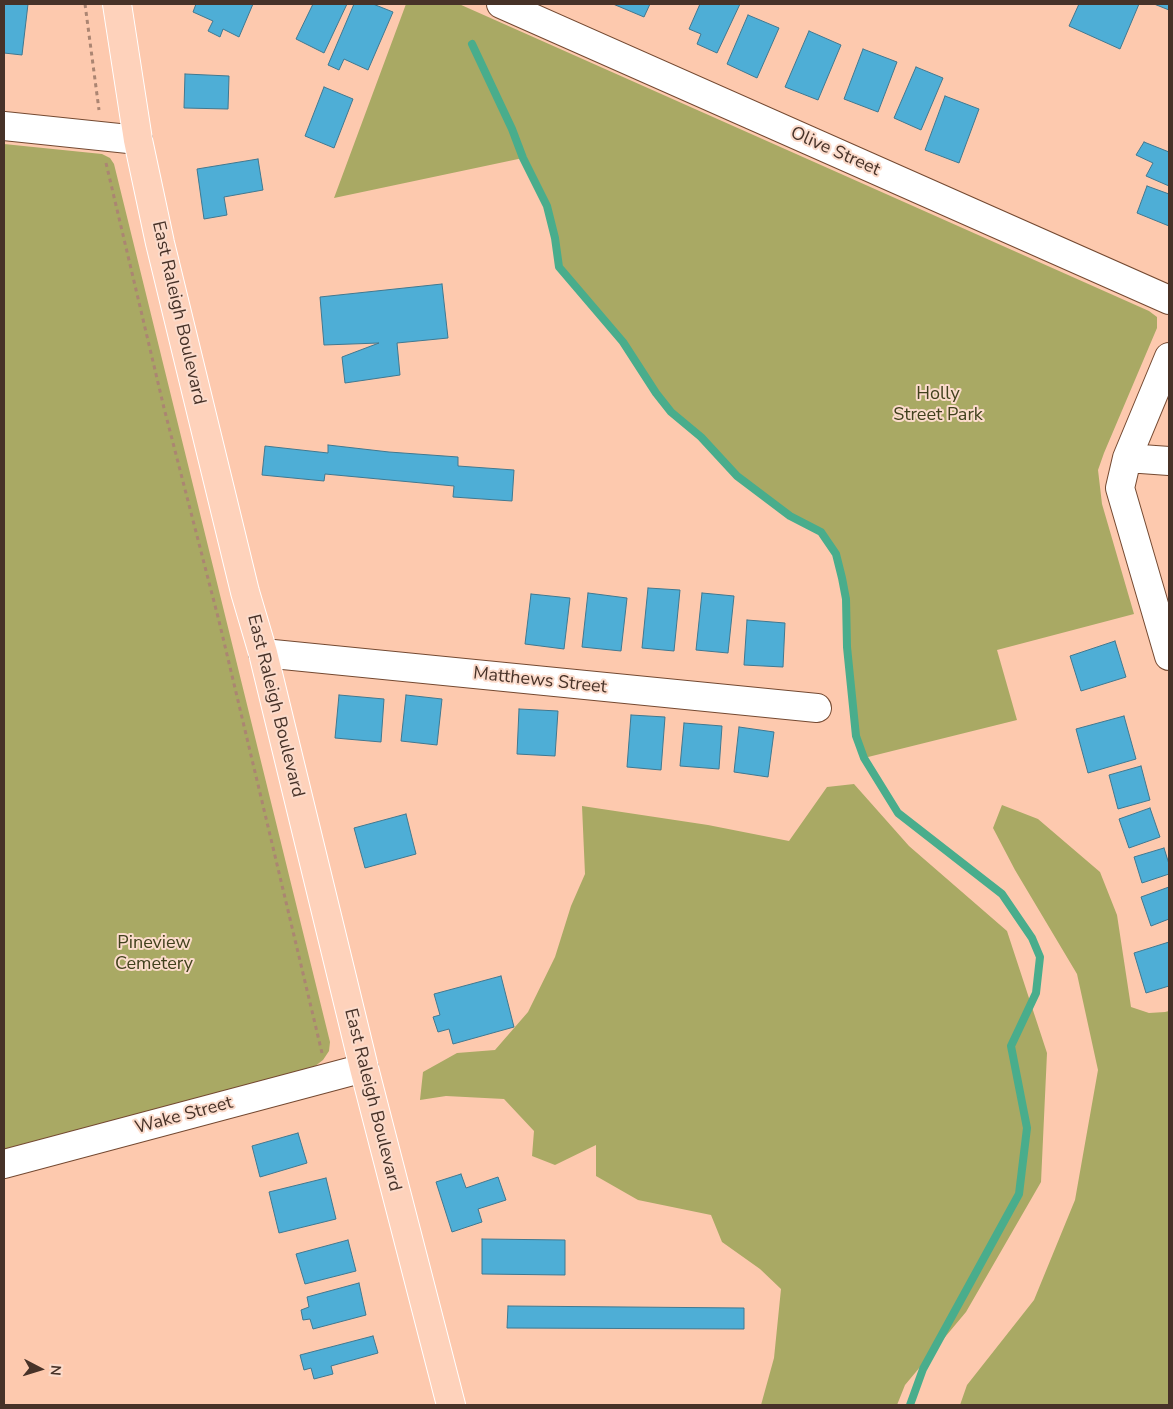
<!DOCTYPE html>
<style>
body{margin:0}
#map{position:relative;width:1173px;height:1409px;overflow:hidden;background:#fdc9ae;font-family:"Nunito Sans",sans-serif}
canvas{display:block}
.frame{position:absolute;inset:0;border:5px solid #473228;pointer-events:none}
.north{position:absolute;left:15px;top:1344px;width:50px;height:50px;-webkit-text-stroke:4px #fbdbcb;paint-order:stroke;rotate:95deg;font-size:14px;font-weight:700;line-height:20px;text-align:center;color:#473228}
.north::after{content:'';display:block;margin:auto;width:18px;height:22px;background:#473228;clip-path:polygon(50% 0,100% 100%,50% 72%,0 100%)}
</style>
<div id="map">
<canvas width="1173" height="1409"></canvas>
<div class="frame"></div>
<div class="north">N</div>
</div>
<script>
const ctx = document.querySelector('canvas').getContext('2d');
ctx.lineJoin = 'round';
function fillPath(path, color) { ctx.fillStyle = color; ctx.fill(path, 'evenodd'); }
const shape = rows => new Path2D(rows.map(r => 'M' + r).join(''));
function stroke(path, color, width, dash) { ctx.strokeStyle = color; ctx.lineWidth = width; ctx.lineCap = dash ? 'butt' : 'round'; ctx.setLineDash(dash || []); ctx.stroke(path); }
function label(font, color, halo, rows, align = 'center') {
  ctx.font = font + ' "Nunito Sans",sans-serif'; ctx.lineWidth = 4; ctx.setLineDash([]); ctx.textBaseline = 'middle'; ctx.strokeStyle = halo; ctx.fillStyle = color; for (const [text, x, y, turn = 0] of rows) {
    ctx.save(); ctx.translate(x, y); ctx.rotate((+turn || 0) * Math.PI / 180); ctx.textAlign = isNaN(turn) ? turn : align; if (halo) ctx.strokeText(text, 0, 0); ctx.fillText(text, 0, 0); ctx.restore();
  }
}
const green = shape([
 [406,4,459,4,1149,311,1157,317,1157,328,1104,453,1098,470,1102,504,1134,614,997,650,1017,720,864,758,856,736,847,647,845,599,842,578,836,554,821,532,790,516,737,476,701,437,671,412,656,393,623,342,559,267,555,238,547,206,523,158,334,198],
 [4,144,102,154,110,158,114,164,330,1042,329,1051,323,1060,314,1067,4,1149],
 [854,784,909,846,1007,931,1047,1053,1041,1182,966,1312,905,1385,897,1405,761,1405,774,1358,781,1289,760,1269,722,1242,711,1215,638,1200,596,1176,596,1145,555,1165,532,1156,534,1131,504,1099,446,1096,420,1100,423,1072,457,1053,495,1050,528,1012,555,957,571,906,585,874,582,806,708,825,789,841,827,787],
 [1002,805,1038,819,1100,872,1117,915,1131,1007,1149,1013,1165,1012,1169,1011,1169,1405,960,1405,967,1385,1034,1300,1075,1200,1098,1070,1077,974,1015,870,993,828]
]);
const stream = shape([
 [472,44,512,129,523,158,547,206,555,238,559,267,623,342,656,393,671,412,701,437,737,476,790,516,821,532,836,554,842,578,846,599,847,647,856,736,864,758,898,813,1002,894,1032,938,1040,957,1036,993,1011,1046,1027,1128,1019,1194,923,1369,910,1405]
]);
const building = shape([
 [4,4,28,4,22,55,4,53,4,4],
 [196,4,253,4,239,37,223,29,220,37,208,31,213,21,193,12,196,4],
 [313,4,347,4,324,53,296,39,313,4],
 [354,4,373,4,393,12,368,70,344,59,339,70,328,65,354,4],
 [613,4,650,4,644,17,613,4],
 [700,4,740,4,717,53,697,44,701,34,689,29,700,4],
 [1079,4,1139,4,1120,49,1069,26,1079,4],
 [1154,4,1169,4,1169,10,1154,4],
 [748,15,779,28,757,78,727,64,748,15],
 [809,31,841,45,818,100,785,87,809,31],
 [863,49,897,62,878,112,844,99,863,49],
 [916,67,943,78,921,130,894,118,916,67],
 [185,74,229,76,228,109,184,108,185,74],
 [324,87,353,99,334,148,305,136,324,87],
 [945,96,979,109,959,163,925,150,945,96],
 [1144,142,1169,152,1169,186,1146,176,1153,163,1136,155,1144,142],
 [258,159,263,190,224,197,227,215,204,219,197,169,258,159],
 [1147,186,1169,194,1169,226,1137,213,1147,186],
 [442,284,448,338,397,343,400,375,345,383,342,357,379,343,324,345,320,297,442,284],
 [328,445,389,452,458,457,458,466,514,470,512,501,453,497,454,486,325,474,324,481,262,475,265,446,328,453,328,445],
 [648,588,680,590,674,651,642,648,648,588],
 [588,593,627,598,621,651,582,647,588,593],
 [702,593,734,596,728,653,696,650,702,593],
 [531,594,570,598,564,649,525,644,531,594],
 [747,620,785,623,783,667,744,665,747,620],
 [1115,641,1126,677,1081,691,1070,656,1115,641],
 [339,695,384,699,381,742,335,738,339,695],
 [406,695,442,699,437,745,401,741,406,695],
 [519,709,558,711,555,756,517,754,519,709],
 [631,715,665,717,661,770,627,767,631,715],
 [1124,716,1136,759,1088,773,1076,729,1124,716],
 [684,723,722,726,719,769,680,766,684,723],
 [739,727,774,732,768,777,734,772,739,727],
 [1141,766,1150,800,1118,809,1109,775,1141,766],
 [1150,808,1160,837,1129,848,1119,819,1150,808],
 [406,814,416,854,365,868,354,828,406,814],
 [1164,848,1169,864,1169,874,1142,883,1134,857,1164,848],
 [1169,887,1169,919,1151,926,1141,897,1169,887],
 [1169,942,1169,986,1146,993,1134,953,1169,942],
 [501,976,514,1027,453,1044,449,1029,438,1032,433,1017,440,1015,434,994,501,976],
 [298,1133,307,1163,260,1177,252,1146,298,1133],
 [461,1174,466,1188,498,1177,506,1200,478,1209,482,1222,452,1232,436,1182,461,1174],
 [326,1178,336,1219,279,1233,269,1192,326,1178],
 [482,1239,565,1240,565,1275,482,1274,482,1239],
 [348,1240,356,1271,305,1284,296,1254,348,1240],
 [359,1283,366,1315,313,1329,310,1319,303,1320,301,1310,309,1307,307,1297,359,1283],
 [508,1306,744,1308,744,1329,507,1328,508,1306],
 [373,1336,378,1353,331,1366,333,1374,314,1379,311,1368,304,1370,300,1355,373,1336]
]);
const path = shape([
 [85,4,99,110],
 [106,163,164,408,219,621,322,1053]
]);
const minor = shape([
 [501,4,1169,300],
 [4,126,138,140],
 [1169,357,1127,458,1120,488,1169,656],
 [1127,458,1169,461],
 [263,653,817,708],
 [4,1164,364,1068]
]);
const major = shape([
 [117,4,138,140,160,243,245,592,263,653,364,1068,451,1405]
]);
const streetNames = [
 ["Olive Street",835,152,24],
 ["East Raleigh Boulevard",178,313,77],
 ["Matthews Street",540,681,6],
 ["East Raleigh Boulevard",275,706,76],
 ["East Raleigh Boulevard",372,1100,76],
 ["Wake Street",184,1116,-15]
];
const parkNames = [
 ["Holly",938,395],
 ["Street Park",938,416],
 ["Pineview",154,944],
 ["Cemetery",154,965]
];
fillPath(green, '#a9a964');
stroke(stream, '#49ad8c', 8);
fillPath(building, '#4eaed6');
stroke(building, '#407890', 1);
stroke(minor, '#744931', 30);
stroke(major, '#fff', 30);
stroke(path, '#ab8572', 3, [4, 4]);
stroke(minor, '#fff', 28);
stroke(major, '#fed2bb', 28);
label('18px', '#473228', '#fbdbcb', streetNames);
label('18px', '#41411d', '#fbdbcb', parkNames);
</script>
